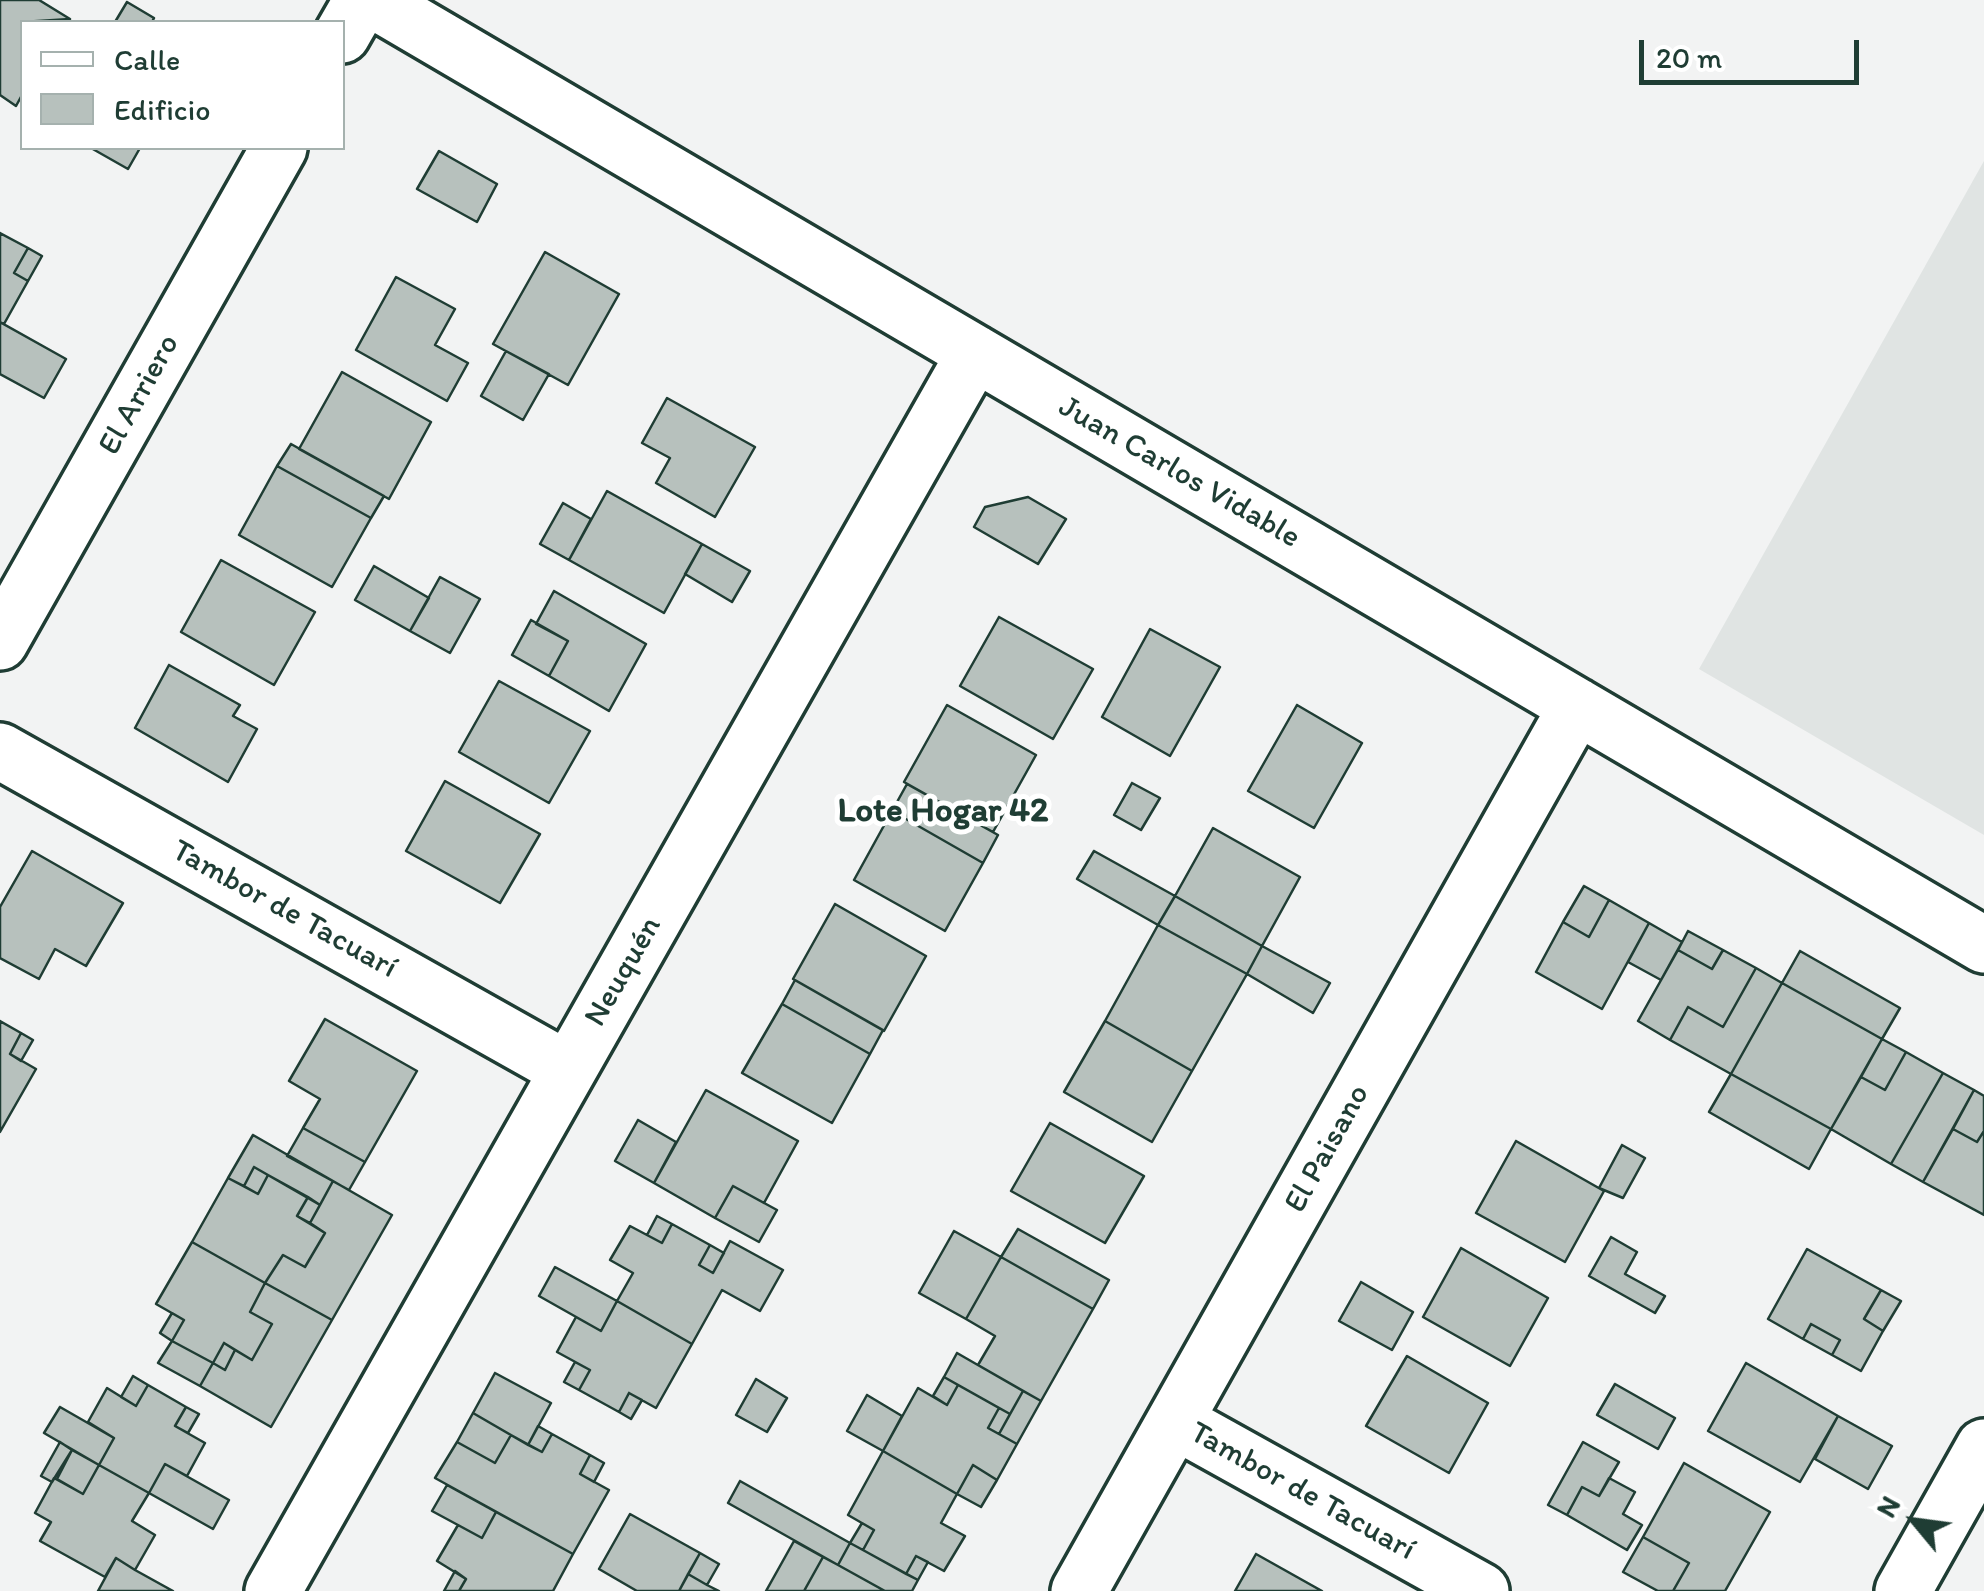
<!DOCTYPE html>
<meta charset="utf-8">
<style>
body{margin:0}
#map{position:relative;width:1984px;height:1591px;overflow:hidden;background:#f2f3f3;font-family:Itim,sans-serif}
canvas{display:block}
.legend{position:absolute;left:20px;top:20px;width:325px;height:130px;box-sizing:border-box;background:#fff;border:2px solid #a5b1ae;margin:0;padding:12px 18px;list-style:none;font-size:30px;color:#1f3d34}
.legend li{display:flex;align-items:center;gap:20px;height:50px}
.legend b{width:50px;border:2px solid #a5b1ae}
.north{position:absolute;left:1864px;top:1471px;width:100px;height:100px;-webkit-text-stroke:8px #fff;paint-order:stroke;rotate:299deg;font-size:28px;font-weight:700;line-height:40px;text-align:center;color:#1f3d34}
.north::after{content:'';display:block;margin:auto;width:35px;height:45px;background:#1f3d34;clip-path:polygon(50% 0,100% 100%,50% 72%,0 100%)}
.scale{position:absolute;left:1639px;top:40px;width:220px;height:45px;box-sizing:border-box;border:5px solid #1f3d34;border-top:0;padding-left:12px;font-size:30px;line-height:35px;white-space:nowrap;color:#1f3d34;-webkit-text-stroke:8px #fff;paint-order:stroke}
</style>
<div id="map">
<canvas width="1984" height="1591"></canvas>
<ul class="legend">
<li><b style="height:12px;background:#fff"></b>Calle</li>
<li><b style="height:28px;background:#b7c1bd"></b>Edificio</li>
</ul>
<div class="north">N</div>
<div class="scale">20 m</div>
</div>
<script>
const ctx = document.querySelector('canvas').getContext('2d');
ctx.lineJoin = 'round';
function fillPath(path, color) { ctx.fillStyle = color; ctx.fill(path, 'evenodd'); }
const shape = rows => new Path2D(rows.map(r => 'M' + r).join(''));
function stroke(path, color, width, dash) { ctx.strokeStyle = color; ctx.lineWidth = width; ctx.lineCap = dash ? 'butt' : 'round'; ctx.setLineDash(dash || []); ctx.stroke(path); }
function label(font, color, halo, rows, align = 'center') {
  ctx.font = font + ' Itim,sans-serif'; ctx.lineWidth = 10; ctx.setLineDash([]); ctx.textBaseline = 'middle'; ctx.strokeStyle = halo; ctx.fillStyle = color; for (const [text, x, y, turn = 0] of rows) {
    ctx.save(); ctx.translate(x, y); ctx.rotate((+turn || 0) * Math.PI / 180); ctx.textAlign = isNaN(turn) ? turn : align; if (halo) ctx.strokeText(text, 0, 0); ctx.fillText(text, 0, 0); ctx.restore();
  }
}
const built = shape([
 [1984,161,1984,835,1699,669]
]);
const building = shape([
 [0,0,39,0,70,19,22,22,22,95,16,106,0,95,0,0],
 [127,2,154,18,152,22,115,22,127,2],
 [91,148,140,148,128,169,91,148],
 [439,151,497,184,477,222,417,189,439,151],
 [0,233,28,248,14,273,28,281,4,324,0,322,0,233],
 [28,248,42,256,28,281,14,273,28,248],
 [545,252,619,294,568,385,493,344,545,252],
 [396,277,455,309,435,345,468,363,447,401,356,350,396,277],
 [0,322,66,359,44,398,0,374,0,322],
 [506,351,549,374,523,420,481,396,506,351],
 [342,372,431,422,389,499,299,449,342,372],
 [667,398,755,447,715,517,656,483,670,458,642,443,667,398],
 [291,444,384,496,371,518,277,466,291,444],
 [277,466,371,518,332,587,239,535,277,466],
 [607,491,702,544,664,613,569,560,607,491],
 [1028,497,1066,519,1038,564,974,527,985,507,1028,497],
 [563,503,591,519,569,560,540,544,563,503],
 [702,544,750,571,732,602,685,574,702,544],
 [221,560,315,612,274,685,181,632,221,560],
 [374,566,429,598,410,631,355,600,374,566],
 [440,577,480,599,450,653,410,631,440,577],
 [554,591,646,644,609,711,549,676,568,641,536,624,554,591],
 [999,617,1093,669,1053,739,960,686,999,617],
 [531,620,568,641,549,676,512,655,531,620],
 [1150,629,1220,667,1170,756,1102,717,1150,629],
 [169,665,240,705,233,716,257,729,228,782,135,728,169,665],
 [499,681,590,731,549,803,459,752,499,681],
 [947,705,1036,755,993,832,904,782,947,705],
 [1297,705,1362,743,1314,828,1248,791,1297,705],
 [445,781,540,834,500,903,406,851,445,781],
 [1132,783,1160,798,1141,830,1114,815,1132,783],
 [907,784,998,835,983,863,892,811,907,784],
 [892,811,983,863,945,931,854,880,892,811],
 [1213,828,1300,877,1262,946,1175,896,1213,828],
 [32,851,123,903,86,966,55,949,39,979,0,958,0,907,32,851],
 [1094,851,1175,896,1158,925,1077,879,1094,851],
 [1584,886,1609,900,1589,937,1563,922,1584,886],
 [1175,896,1262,946,1247,974,1158,925,1175,896],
 [1609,900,1649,923,1602,1009,1536,972,1563,922,1589,937,1609,900],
 [835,904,926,956,884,1031,793,979,835,904],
 [1649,923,1682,942,1661,980,1628,962,1649,923],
 [1158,925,1247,974,1192,1071,1105,1021,1158,925],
 [1688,931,1723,950,1712,969,1678,950,1688,931],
 [1262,946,1330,983,1313,1013,1247,974,1262,946],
 [1678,950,1712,969,1723,950,1756,968,1723,1027,1688,1007,1670,1040,1638,1021,1678,950],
 [1800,951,1900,1008,1882,1039,1782,983,1800,951],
 [1756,968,1782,983,1731,1074,1670,1040,1688,1007,1723,1027,1756,968],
 [795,980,883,1030,870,1054,782,1004,795,980],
 [1782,983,1882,1039,1831,1129,1731,1074,1782,983],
 [782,1004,870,1054,832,1123,742,1073,782,1004],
 [325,1019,417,1071,365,1162,303,1128,320,1099,289,1081,325,1019],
 [0,1021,21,1033,10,1054,36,1069,0,1132,0,1021],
 [1105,1021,1192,1071,1152,1142,1064,1092,1105,1021],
 [21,1033,33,1040,21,1061,10,1054,21,1033],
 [1882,1039,1906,1052,1885,1090,1861,1077,1882,1039],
 [1906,1052,1943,1073,1891,1164,1831,1129,1861,1077,1885,1090,1906,1052],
 [1943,1073,1974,1090,1923,1182,1891,1164,1943,1073],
 [1731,1074,1831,1129,1809,1169,1709,1112,1731,1074],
 [706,1090,798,1141,764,1203,733,1186,715,1218,654,1183,706,1090],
 [1974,1090,1984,1096,1984,1131,1977,1142,1953,1129,1974,1090],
 [638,1120,676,1142,654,1183,615,1161,638,1120],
 [1050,1123,1144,1176,1105,1243,1011,1191,1050,1123],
 [303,1128,365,1162,349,1190,287,1156,303,1128],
 [1953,1129,1977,1142,1984,1131,1984,1215,1923,1182,1953,1129],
 [253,1135,333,1181,320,1205,254,1167,244,1186,228,1178,253,1135],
 [1516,1141,1604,1191,1565,1262,1476,1213,1516,1141],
 [1622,1145,1645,1158,1623,1198,1599,1188,1622,1145],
 [254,1167,268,1175,258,1194,244,1186,254,1167],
 [268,1175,308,1197,297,1216,325,1233,305,1267,283,1255,265,1283,192,1242,228,1178,258,1194,268,1175],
 [333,1181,392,1215,332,1320,265,1283,283,1255,305,1267,325,1233,310,1223,333,1181],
 [733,1186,777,1210,759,1242,715,1218,733,1186],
 [308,1197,320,1205,310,1223,297,1216,308,1197],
 [657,1216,672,1224,662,1243,647,1235,657,1216],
 [672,1224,710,1245,699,1265,713,1273,730,1241,783,1270,760,1311,722,1290,692,1344,617,1301,633,1273,610,1260,630,1226,662,1243,672,1224],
 [1018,1229,1109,1280,1093,1309,1001,1257,1018,1229],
 [954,1231,1001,1257,966,1319,919,1293,954,1231],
 [1611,1237,1637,1252,1625,1274,1665,1296,1655,1313,1589,1276,1611,1237],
 [192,1242,265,1283,250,1312,272,1324,252,1360,224,1343,213,1363,172,1341,184,1320,156,1304,192,1242],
 [710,1245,724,1253,713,1273,699,1265,710,1245],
 [1461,1248,1548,1298,1510,1366,1423,1317,1461,1248],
 [1807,1249,1881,1290,1864,1319,1883,1331,1861,1371,1832,1355,1840,1340,1811,1324,1803,1339,1768,1319,1807,1249],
 [1001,1257,1093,1309,1041,1401,978,1365,995,1336,966,1319,1001,1257],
 [555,1267,617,1301,601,1331,539,1296,555,1267],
 [1361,1282,1413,1312,1392,1350,1339,1321,1361,1282],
 [265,1283,332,1320,271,1427,200,1386,213,1363,225,1370,235,1350,252,1360,272,1324,250,1312,265,1283],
 [1881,1290,1901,1301,1883,1331,1864,1319,1881,1290],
 [617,1301,692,1344,656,1408,629,1393,619,1412,579,1390,590,1370,557,1352,576,1317,601,1331,617,1301],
 [172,1313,184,1320,172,1341,160,1333,172,1313],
 [1811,1324,1840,1340,1832,1355,1803,1339,1811,1324],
 [172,1341,213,1363,200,1386,158,1363,172,1341],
 [224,1343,235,1350,225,1370,213,1363,224,1343],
 [957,1353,1023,1391,1010,1414,944,1377,957,1353],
 [1407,1356,1488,1403,1449,1473,1366,1426,1407,1356],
 [575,1362,590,1370,579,1390,564,1382,575,1362],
 [1746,1363,1838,1416,1800,1482,1708,1431,1746,1363],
 [495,1373,551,1403,528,1445,473,1413,495,1373],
 [133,1376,148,1385,136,1406,121,1397,133,1376],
 [944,1377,958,1385,947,1405,933,1396,944,1377],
 [756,1379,787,1398,767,1432,736,1415,756,1379],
 [1615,1384,1675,1418,1658,1449,1597,1415,1615,1384],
 [148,1385,186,1407,175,1426,205,1443,187,1476,165,1464,149,1493,99,1465,114,1438,88,1422,107,1388,136,1406,148,1385],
 [958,1385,999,1408,988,1428,1017,1444,997,1480,973,1465,957,1494,883,1451,918,1388,947,1405,958,1385],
 [1023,1391,1041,1401,1017,1444,999,1434,1023,1391],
 [629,1393,642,1400,631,1419,619,1412,629,1393],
 [867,1395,902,1416,883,1451,847,1431,867,1395],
 [60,1407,114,1438,99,1465,44,1433,60,1407],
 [186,1407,199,1414,188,1433,175,1426,186,1407],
 [999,1408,1010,1414,999,1434,988,1428,999,1408],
 [473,1413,511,1435,495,1463,457,1442,473,1413],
 [1838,1416,1892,1446,1868,1489,1815,1459,1838,1416],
 [538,1426,552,1434,542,1452,528,1445,538,1426],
 [552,1434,590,1455,580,1474,609,1490,573,1554,435,1478,457,1442,495,1463,511,1435,542,1452,552,1434],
 [60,1442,72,1450,52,1482,41,1476,60,1442],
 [1583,1442,1619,1462,1599,1496,1582,1487,1567,1515,1548,1505,1583,1442],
 [72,1450,99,1465,83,1494,57,1479,72,1450],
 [883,1451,957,1494,941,1523,965,1536,944,1571,916,1556,906,1574,863,1550,874,1530,848,1515,883,1451],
 [590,1455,604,1463,594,1482,580,1474,590,1455],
 [1684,1463,1770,1512,1725,1591,1673,1591,1689,1563,1643,1537,1684,1463],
 [165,1464,229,1500,213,1529,149,1493,165,1464],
 [99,1465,149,1493,132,1521,155,1535,135,1570,116,1558,105,1577,40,1541,51,1522,35,1513,54,1478,83,1494,99,1465],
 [973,1465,997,1480,981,1507,957,1494,973,1465],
 [1609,1478,1635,1492,1623,1514,1642,1525,1627,1550,1567,1515,1582,1487,1599,1496,1609,1478],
 [740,1481,850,1543,838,1565,728,1503,740,1481],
 [447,1485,496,1512,482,1538,432,1511,447,1485],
 [496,1512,573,1554,553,1591,459,1591,466,1579,437,1561,458,1525,482,1538,496,1512],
 [630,1514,700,1553,679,1591,637,1591,599,1569,630,1514],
 [862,1523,874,1530,863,1550,850,1543,862,1523],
 [1643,1537,1689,1563,1673,1591,1658,1591,1623,1572,1643,1537],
 [794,1541,823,1557,804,1591,766,1591,794,1541],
 [850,1543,918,1580,912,1591,885,1591,838,1565,850,1543],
 [700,1553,719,1564,707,1585,688,1574,700,1553],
 [1256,1554,1322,1591,1235,1591,1256,1554],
 [916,1556,928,1562,918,1580,906,1574,916,1556],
 [823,1557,838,1565,885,1591,804,1591,823,1557],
 [116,1558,135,1570,173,1591,98,1591,116,1558],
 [455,1571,466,1579,459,1591,444,1591,455,1571],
 [688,1574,707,1585,719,1591,679,1591,688,1574]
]);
const minor = shape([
 [373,0,1984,945],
 [342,35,362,0],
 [0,642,279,148],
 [0,751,568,1070],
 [1175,1421,1481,1591],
 [273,1591,975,353],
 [1079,1591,1577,706],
 [1903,1591,1984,1447]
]);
const streetNames = [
 ["El Arriero",140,395,-61],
 ["Juan Carlos Vidable",1179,473,30],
 ["Tambor de Tacuarí",284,910,29],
 ["Neuquén",624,972,-60],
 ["El Paisano",1328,1149,-61],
 ["Tambor de Tacuarí",1302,1492,29]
];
const neighbourhoodNames = [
 ["Lote Hogar 42",943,812]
];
fillPath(built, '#e0e4e3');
fillPath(building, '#b7c1bd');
stroke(building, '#1f3d34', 2.5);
stroke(minor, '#1f3d34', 62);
stroke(minor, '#fff', 55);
label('32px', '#1f3d34', '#fff', streetNames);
label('bold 35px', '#1f3d34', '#fff', neighbourhoodNames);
</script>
